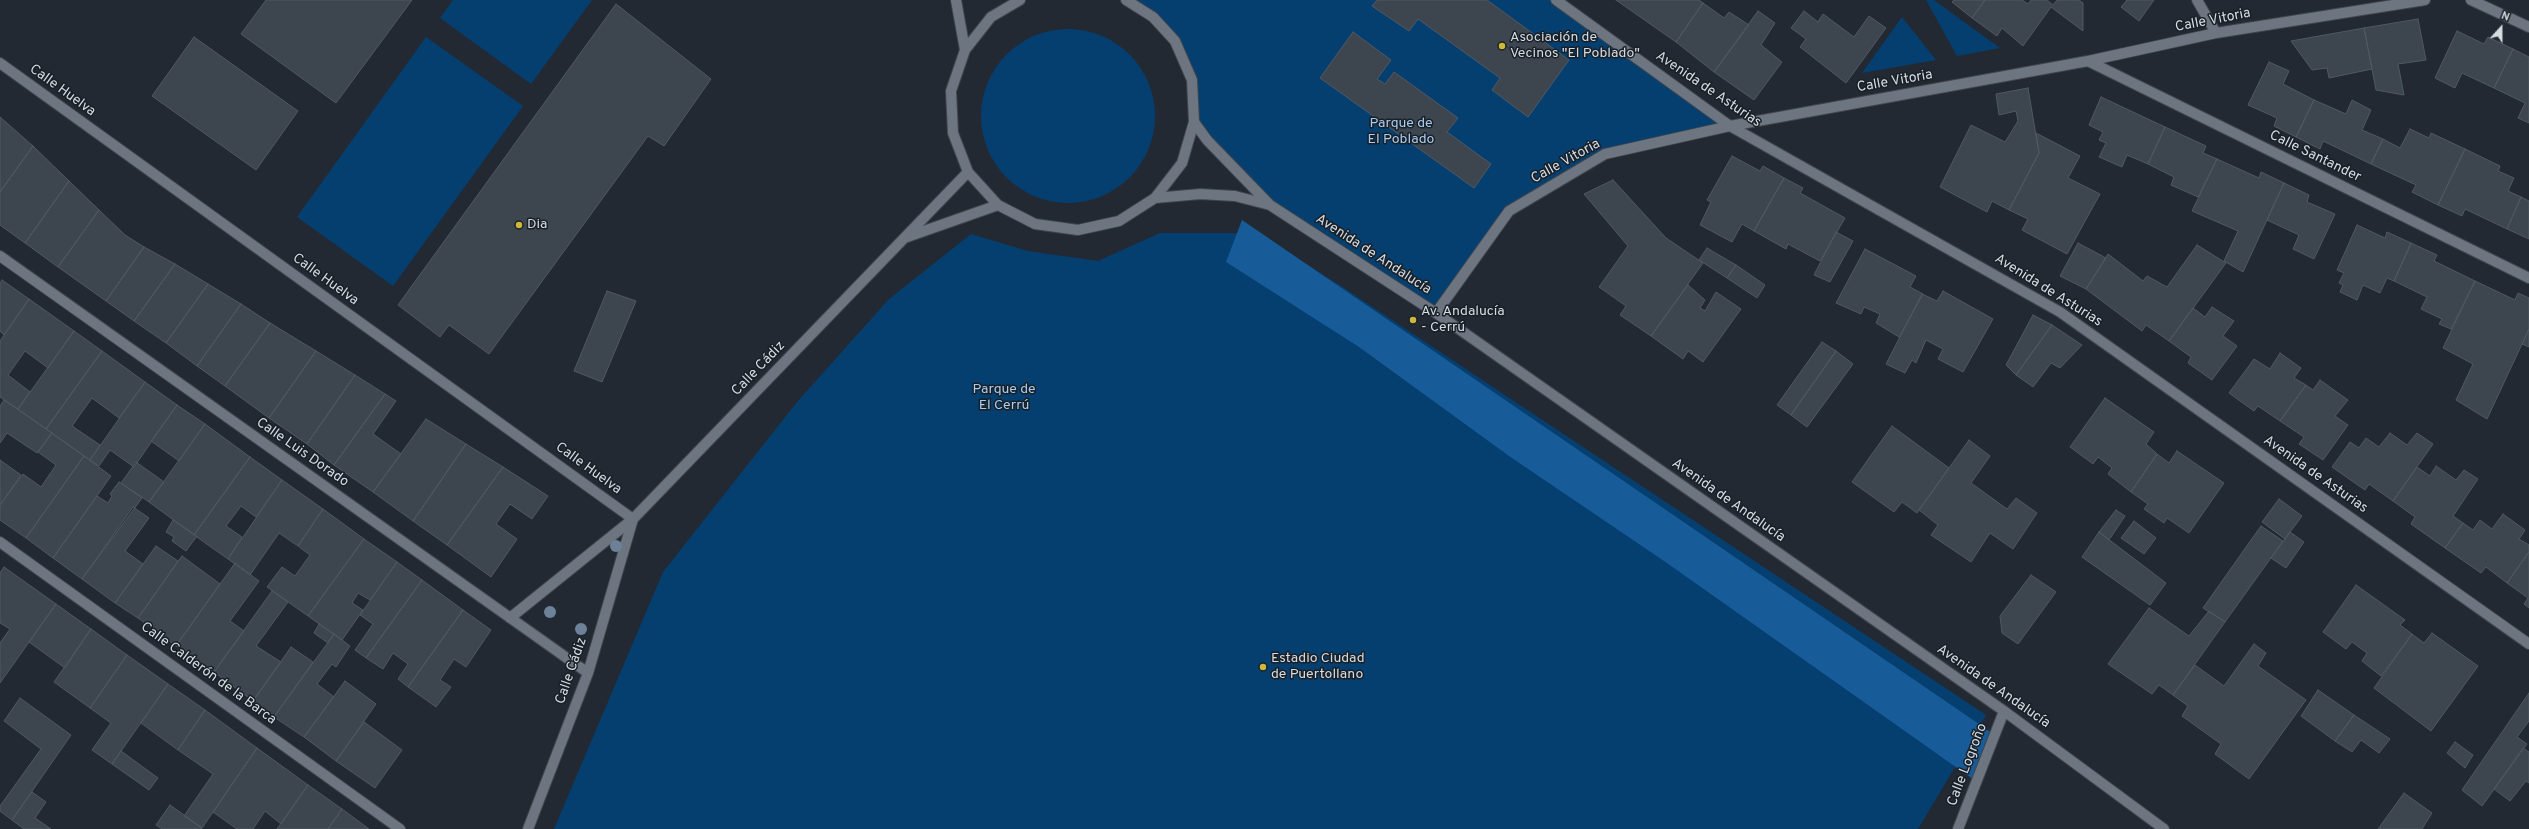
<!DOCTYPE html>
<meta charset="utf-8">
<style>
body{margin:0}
#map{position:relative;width:2529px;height:829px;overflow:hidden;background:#222932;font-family:Overpass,sans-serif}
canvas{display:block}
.north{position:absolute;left:2481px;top:8px;width:40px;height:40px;-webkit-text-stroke:3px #182028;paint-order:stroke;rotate:21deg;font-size:11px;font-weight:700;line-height:16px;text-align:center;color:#d6dbe0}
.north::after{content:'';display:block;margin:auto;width:14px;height:18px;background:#d6dbe0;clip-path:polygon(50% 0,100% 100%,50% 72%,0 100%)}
</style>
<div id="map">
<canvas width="2529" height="829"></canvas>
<div class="north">N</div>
</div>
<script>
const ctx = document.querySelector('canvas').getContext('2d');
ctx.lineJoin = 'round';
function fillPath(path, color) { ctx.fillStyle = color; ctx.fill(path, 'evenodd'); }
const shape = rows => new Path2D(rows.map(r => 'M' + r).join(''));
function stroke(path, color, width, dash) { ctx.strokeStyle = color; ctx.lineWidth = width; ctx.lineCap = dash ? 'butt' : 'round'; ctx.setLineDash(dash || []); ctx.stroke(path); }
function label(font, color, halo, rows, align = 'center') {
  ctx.font = font + ' Overpass,sans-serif'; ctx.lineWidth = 3; ctx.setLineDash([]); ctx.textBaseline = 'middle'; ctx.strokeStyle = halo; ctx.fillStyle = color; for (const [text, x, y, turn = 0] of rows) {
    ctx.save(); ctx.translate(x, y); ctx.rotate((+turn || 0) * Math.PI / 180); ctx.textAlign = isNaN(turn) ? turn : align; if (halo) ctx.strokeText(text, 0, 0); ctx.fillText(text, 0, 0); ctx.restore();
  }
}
const green = shape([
 [453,0,592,0,531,84,440,18],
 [1126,0,1556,0,1730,126,1605,154,1509,211,1436,313,1270,205,1194,122,1192,80,1174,41],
 [1926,0,1934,0,2000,48,1957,56],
 [1902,17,1936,60,1862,73],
 '981 116a87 87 0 1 1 174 0a87 87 0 1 1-174 0Z',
 [426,37,523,106,393,286,297,217],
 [1160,233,1235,233,1290,254,1341,286,1986,715,1918,829,554,829,663,572,797,402,889,299,971,234,1028,251,1098,261]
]);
const forest = shape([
 [1242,220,1995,735,1977,782,1664,561,1509,456,1359,347,1226,262]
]);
const building = shape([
 [266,0,412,0,336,103,241,34,266,0],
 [1377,0,1487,0,1569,60,1528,117,1492,90,1500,78,1418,19,1409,31,1372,6,1377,0],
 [1616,0,1699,0,1703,3,1676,42,1616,0],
 [1954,0,1985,0,1972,18,1952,2,1954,0],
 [1985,0,2022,0,2028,4,2031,0,2047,0,2053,5,2057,0,2079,0,2083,3,2083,31,2051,7,2023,46,2002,28,1997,36,1972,18,1985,0],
 [2127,0,2154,0,2139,21,2121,7,2127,0],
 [1703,3,1724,18,1729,12,1749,25,1714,72,1676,42,1703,3],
 [616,4,711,79,664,146,648,136,489,354,449,325,440,337,398,305,616,4],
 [1758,11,1775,23,1761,45,1782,62,1754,100,1714,72,1758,11],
 [1804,11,1818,22,1823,14,1854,37,1869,16,1886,28,1846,83,1800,47,1806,39,1791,28,1804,11],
 [2418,19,2426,60,2398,64,2404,95,2376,90,2364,28,2418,19],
 [2364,28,2372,69,2329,78,2327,68,2312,70,2291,41,2364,28],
 [2457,31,2484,44,2488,37,2513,49,2494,88,2462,73,2455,88,2435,78,2457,31],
 [1353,32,1391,60,1377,79,1385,84,1394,72,1458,118,1447,132,1491,164,1474,188,1320,78,1353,32],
 [194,37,298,111,256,170,152,96,194,37],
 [2513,49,2529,57,2529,123,2518,118,2525,103,2494,88,2513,49],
 [2269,62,2289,71,2283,84,2314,100,2296,137,2274,126,2277,118,2248,105,2269,62],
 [2028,88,2039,153,2009,210,1992,201,1987,212,1940,187,1971,125,2005,142,2018,121,2016,111,1999,115,1996,94,2028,88],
 [2101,97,2165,127,2148,164,2127,155,2122,167,2099,157,2106,143,2099,140,2103,132,2089,125,2101,97],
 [2314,100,2346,114,2352,100,2371,110,2362,130,2383,139,2371,164,2323,141,2320,149,2296,137,2314,100],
 [0,117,33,146,0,192,0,117],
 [2165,127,2206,146,2203,153,2217,159,2198,197,2171,185,2174,177,2148,164,2165,127],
 [2410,129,2429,138,2431,133,2465,149,2438,205,2412,192,2416,185,2371,164,2383,139,2400,148,2410,129],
 [2036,133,2080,156,2068,178,2100,194,2067,254,2022,230,2028,219,2009,210,2039,153,2036,133],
 [33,146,69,181,25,243,0,225,0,192,33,146],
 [2465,149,2500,166,2498,171,2514,178,2508,191,2521,197,2507,229,2465,209,2462,216,2438,205,2465,149],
 [1732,156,1760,171,1763,166,1784,178,1754,231,1742,224,1732,242,1700,225,1711,202,1707,200,1732,156],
 [2217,159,2259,178,2261,172,2284,183,2243,272,2224,261,2238,231,2192,211,2217,159],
 [1784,178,1803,188,1800,193,1845,218,1820,261,1788,244,1786,249,1754,231,1784,178],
 [1613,180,1666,238,1703,263,1651,336,1620,315,1626,306,1599,287,1628,246,1584,194,1613,180],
 [69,181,99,210,58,267,25,243,69,181],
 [2284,183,2309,195,2307,202,2335,214,2314,259,2293,249,2299,235,2267,220,2284,183],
 [2521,197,2529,201,2529,239,2507,229,2521,197],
 [99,210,125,235,144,247,106,301,58,267,99,210],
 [2357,225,2385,238,2387,232,2411,243,2394,281,2387,278,2380,293,2363,285,2357,300,2340,292,2343,285,2339,283,2344,273,2337,270,2357,225],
 [1836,232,1853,241,1830,282,1814,275,1836,232],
 [2078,243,2106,258,2086,289,2060,276,2078,243],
 [2411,243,2437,255,2434,261,2475,281,2451,329,2439,324,2442,319,2421,309,2427,297,2394,281,2411,243],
 [2197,245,2226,263,2169,341,2146,325,2142,331,2086,289,2108,254,2143,281,2147,276,2167,287,2197,245],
 [144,247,175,264,134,321,106,301,144,247],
 [1707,248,1736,265,1727,278,1699,260,1707,248],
 [1865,249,1916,276,1910,287,1923,294,1899,337,1876,323,1880,314,1864,307,1861,314,1836,303,1865,249],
 [175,264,208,284,166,343,134,321,175,264],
 [1736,265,1765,285,1757,298,1727,278,1736,265],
 [2,280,29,299,4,335,0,331,0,283,2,280],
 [2475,281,2515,300,2518,293,2529,298,2529,329,2487,419,2456,400,2473,364,2443,348,2475,281],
 [208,284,241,304,197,366,166,343,208,284],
 [1688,285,1705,300,1700,308,1705,311,1716,292,1741,309,1703,362,1688,351,1683,359,1651,336,1688,285],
 [607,291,636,301,602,382,574,371,607,291],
 [1943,291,1993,319,1963,372,1938,359,1943,349,1926,340,1916,363,1912,360,1905,373,1886,364,1922,294,1937,301,1943,291],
 [29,299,74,331,48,368,25,351,8,375,30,392,18,409,0,397,0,341,29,299],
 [241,304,270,323,225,386,197,366,241,304],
 [2212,307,2234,321,2223,336,2237,346,2212,380,2188,363,2191,357,2169,341,2193,308,2205,317,2212,307],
 [2033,315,2052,325,2016,375,2006,365,2033,315],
 [270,323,316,351,269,418,225,386,270,323],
 [2052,325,2082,345,2060,368,2051,363,2033,387,2016,375,2052,325],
 [2529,329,2529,347,2522,344,2529,329],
 [74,331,102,351,46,429,18,409,74,331],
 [1822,342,1836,351,1791,415,1777,405,1822,342],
 [102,351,145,382,119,418,92,398,72,426,100,445,90,460,46,429,102,351],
 [316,351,355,375,307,444,269,418,316,351],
 [1836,351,1853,364,1807,427,1791,415,1836,351],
 [2280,353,2301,368,2294,378,2306,385,2280,421,2258,406,2254,411,2229,393,2254,359,2270,369,2280,353],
 [355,375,385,394,334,465,307,444,355,375],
 [2320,380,2348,400,2335,416,2348,425,2323,460,2299,444,2304,437,2280,421,2306,385,2313,390,2320,380],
 [145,382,177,405,134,467,110,450,99,466,90,460,145,382],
 [385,394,396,401,373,434,401,454,373,492,334,465,385,394],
 [2105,398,2154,432,2146,444,2157,454,2131,492,2108,474,2112,468,2098,457,2093,464,2070,447,2105,398],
 [4,400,52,433,37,453,7,433,0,443,0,406,4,400],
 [177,405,205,424,179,461,151,441,177,405],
 [426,419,466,444,413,521,373,492,426,419],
 [205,424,250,457,194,535,149,502,205,424],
 [1892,426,1949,468,1917,513,1902,502,1894,512,1852,482,1892,426],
 [52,433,84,456,26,538,0,520,0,505,23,474,41,487,56,465,38,452,52,433],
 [2390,433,2407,445,2417,433,2433,444,2393,501,2369,484,2365,490,2332,467,2350,442,2359,448,2366,438,2379,447,2390,433],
 [1969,440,1990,456,1971,483,2007,509,2016,498,2037,513,2013,549,1990,533,1971,562,1931,535,1938,525,1919,510,1969,440],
 [466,444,503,467,447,545,413,521,466,444],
 [2177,451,2224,483,2189,533,2167,518,2164,523,2144,509,2148,504,2131,492,2157,454,2169,463,2177,451],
 [84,456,111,476,53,558,26,538,84,456],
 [250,457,282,480,256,517,241,506,226,526,242,537,228,559,194,535,250,457],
 [0,460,21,475,0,505,0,460],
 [136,462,164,482,149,502,121,483,136,462],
 [2436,466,2456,480,2464,470,2478,479,2453,516,2463,523,2445,548,2411,524,2415,517,2393,501,2417,467,2430,476,2436,466],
 [503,467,548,496,532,519,510,504,496,524,517,539,491,577,447,545,503,467],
 [282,480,323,509,298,546,279,533,250,575,228,559,282,480],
 [119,482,142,498,82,579,53,558,97,496,108,503,112,496,110,494,119,482],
 [2279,499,2302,516,2285,539,2262,522,2279,499],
 [133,507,149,518,125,551,143,564,115,603,82,579,133,507],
 [323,509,364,539,308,616,267,587,282,567,295,576,310,555,298,546,323,509],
 [2116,510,2125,516,2109,540,2099,532,2116,510],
 [2503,514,2525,530,2519,539,2529,545,2529,552,2507,583,2486,567,2481,573,2445,548,2463,523,2473,530,2480,520,2492,529,2503,514],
 [173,520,197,536,186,551,172,541,174,537,166,532,173,520],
 [2134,521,2156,538,2144,554,2121,538,2134,521],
 [2261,526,2283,541,2225,622,2203,608,2261,526],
 [2099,532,2166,583,2150,605,2082,557,2099,532],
 [2290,532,2304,542,2286,568,2271,558,2290,532],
 [364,539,397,562,370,600,358,593,352,603,363,610,342,640,308,616,364,539],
 [156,546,178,561,138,618,115,603,156,546],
 [2529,552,2529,608,2524,604,2528,598,2507,583,2529,552],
 [182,556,220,584,176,646,138,618,182,556],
 [397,562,422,580,366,658,355,650,373,624,360,615,397,562],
 [235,563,259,581,230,621,244,631,214,672,176,646,235,563],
 [4,567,56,604,0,683,0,643,10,629,0,623,0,573,4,567],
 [2031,575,2056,592,2018,644,2002,633,2000,616,2031,575],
 [422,580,463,610,408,687,398,679,408,664,393,653,383,669,366,658,422,580],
 [2356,585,2405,620,2400,625,2412,634,2381,676,2362,661,2367,653,2352,642,2346,649,2323,632,2356,585],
 [272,591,288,602,256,646,281,662,253,701,214,672,272,591],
 [56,604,91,629,65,668,29,642,56,604],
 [2149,608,2189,636,2209,611,2225,622,2173,695,2159,685,2152,694,2108,664,2149,608],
 [463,610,491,630,466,667,454,659,440,680,451,687,436,707,408,687,463,610],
 [319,624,334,634,328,643,314,633,319,624],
 [91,629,127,655,90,708,54,682,91,629],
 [2432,633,2478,666,2431,731,2374,688,2412,634,2424,643,2432,633],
 [334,634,350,646,336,667,332,664,317,684,334,697,304,737,274,717,334,634],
 [2254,644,2266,653,2258,666,2306,700,2249,779,2215,754,2221,744,2182,716,2188,706,2173,695,2195,665,2224,686,2254,644],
 [291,647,313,662,274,717,253,701,291,647],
 [127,655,168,684,112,764,92,750,111,723,90,708,127,655],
 [345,681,376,704,336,761,304,737,345,681],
 [168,684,205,710,178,750,141,723,168,684],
 [2318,690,2354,715,2335,741,2301,716,2318,690],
 [2529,693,2529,721,2517,737,2527,744,2482,806,2462,790,2529,693],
 [20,698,71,735,12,820,0,811,0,806,41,749,4,721,20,698],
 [205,710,257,748,202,828,184,816,213,774,178,750,205,710],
 [2354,715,2390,739,2379,753,2361,740,2352,752,2335,741,2354,715],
 [364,722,402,750,375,788,336,761,364,722],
 [2455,742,2473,755,2465,768,2447,753,2455,742],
 [257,748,308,785,281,824,265,811,253,829,237,829,213,812,257,748],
 [2523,748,2529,752,2529,783,2526,781,2510,801,2494,789,2523,748],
 [121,751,158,778,149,790,112,764,121,751],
 [308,785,342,809,328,829,277,829,308,785],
 [32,792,46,802,35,818,51,829,24,829,12,820,32,792],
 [2404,793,2432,813,2422,829,2378,829,2404,793],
 [170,805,202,828,201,829,162,829,156,825,170,805],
 [342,809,369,829,328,829,342,809]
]);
const minor = shape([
 [956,0,965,50],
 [1020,0,991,17,965,50,951,91,953,133,968,172,998,205,1035,224,1078,230,1119,221,1155,198,1182,163,1194,122,1192,80,1175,41,1153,17,1126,0],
 [1556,0,1730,126,2060,312,2529,644],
 [2197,0,2216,33],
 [2471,0,2529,27],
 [2088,61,2529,278],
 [0,63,633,519],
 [1194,122,1207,140,1270,205,1436,313,2004,711,2164,829],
 [1155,198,1200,194,1235,196,1270,205],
 [907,237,998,205],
 [0,256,588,673],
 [1436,313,1509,211,1605,154,1730,126,2088,61,2216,33,2425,0],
 [0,542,400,829],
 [510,618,633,519,968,172],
 [528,829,588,673,633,519],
 [1958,829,2004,711]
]);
const trees = [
 [616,546],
 [550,612],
 [581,629]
];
const markers = [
 [1502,46,4,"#ccb939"],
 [519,225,4,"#ccb939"],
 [1413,320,4,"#ccb939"],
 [1263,667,4,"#ccb939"]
];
const streetNames = [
 ["Calle Vitoria",2213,21,-11],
 ["Calle Vitoria",1895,82,-10],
 ["Avenida de Asturias",1708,90,34],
 ["Calle Huelva",62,91,36],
 ["Calle Santander",2315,157,26],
 ["Calle Vitoria",1566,162,-29],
 ["Avenida de Andalucía",1373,255,33],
 ["Calle Huelva",325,280,36],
 ["Avenida de Asturias",2048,291,32],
 ["Calle Cádiz",759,369,-46],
 ["Calle Luis Dorado",302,453,35],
 ["Calle Huelva",588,469,36],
 ["Avenida de Asturias",2315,475,35],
 ["Avenida de Andalucía",1728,501,35],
 ["Calle Cádiz",572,671,-71],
 ["Calle Calderón de la Barca",208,674,36],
 ["Avenida de Andalucía",1993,687,35],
 ["Calle Logroño",1968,765,-69]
];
const poiNames = [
 ["Asociación de",1510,38],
 ["Vecinos \"El Poblado\"",1510,54],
 ["Dia",527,225],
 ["Av. Andalucía",1421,312],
 ["- Cerrú",1421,328],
 ["Estadio Ciudad",1271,659],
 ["de Puertollano",1271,675]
];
const parkNames = [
 ["Parque de",1401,124],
 ["El Poblado",1401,140],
 ["Parque de",1004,390],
 ["El Cerrú",1004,406]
];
fillPath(green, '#053f70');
fillPath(forest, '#175b98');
fillPath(building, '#3d454e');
stroke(building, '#505962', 1);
stroke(minor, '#40464d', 12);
stroke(minor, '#6d7680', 10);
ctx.fillStyle = '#6d8299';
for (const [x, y] of trees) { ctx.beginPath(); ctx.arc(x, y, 6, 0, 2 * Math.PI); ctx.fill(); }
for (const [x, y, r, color] of markers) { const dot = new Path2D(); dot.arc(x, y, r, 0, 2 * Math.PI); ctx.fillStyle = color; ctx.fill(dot); stroke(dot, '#182028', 1.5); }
label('14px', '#d6dbe0', '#182028', streetNames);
label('14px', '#d6dbe0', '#182028', poiNames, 'left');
label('14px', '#abcbee', '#182028', parkNames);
</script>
